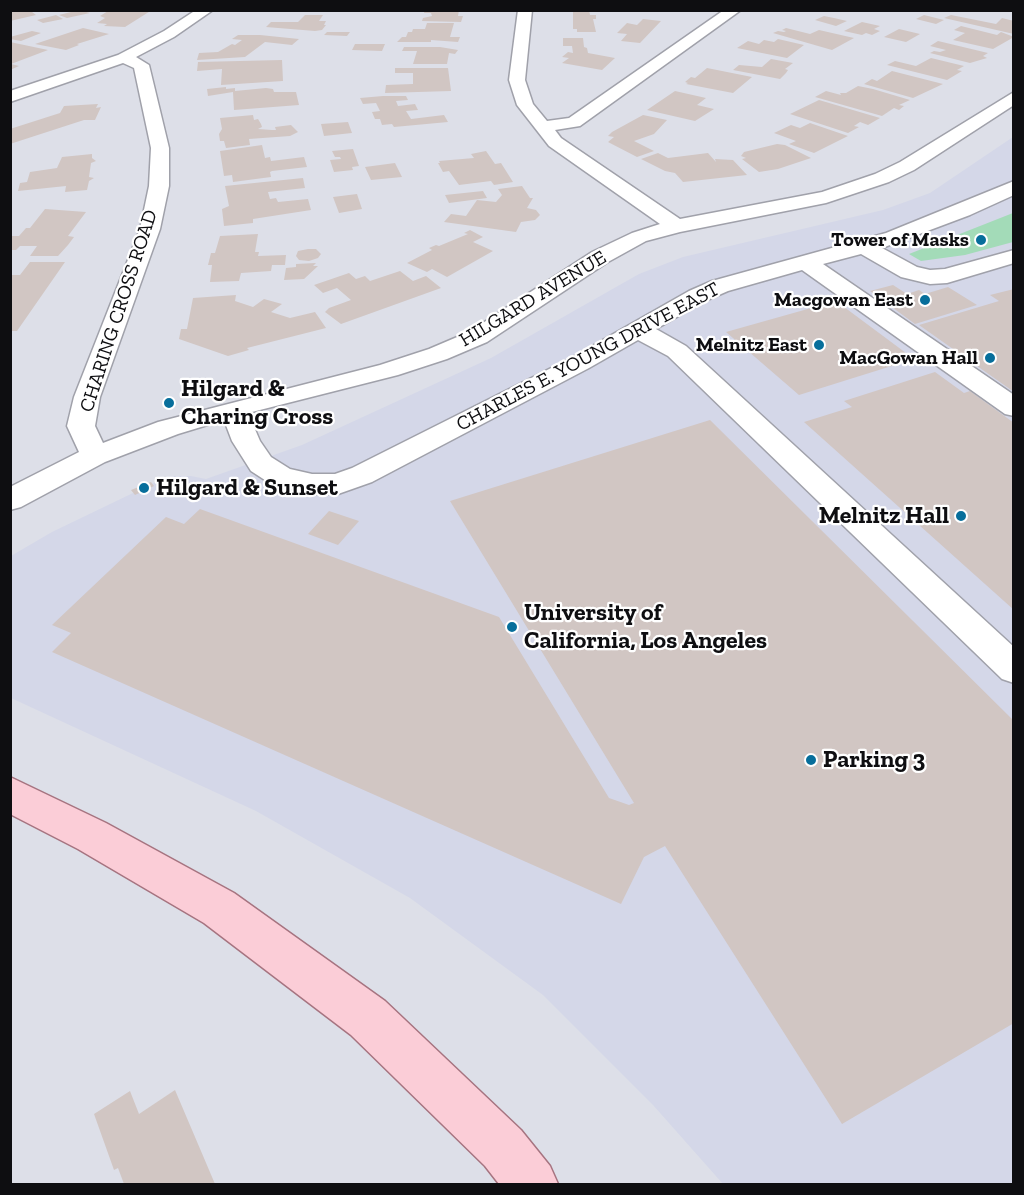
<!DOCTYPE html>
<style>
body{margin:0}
#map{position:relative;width:1024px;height:1195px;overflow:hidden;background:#dddfe8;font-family:"Zilla Slab",serif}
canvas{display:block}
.frame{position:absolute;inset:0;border:12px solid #0e0e11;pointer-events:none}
</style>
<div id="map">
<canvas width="1024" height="1195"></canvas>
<div class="frame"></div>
</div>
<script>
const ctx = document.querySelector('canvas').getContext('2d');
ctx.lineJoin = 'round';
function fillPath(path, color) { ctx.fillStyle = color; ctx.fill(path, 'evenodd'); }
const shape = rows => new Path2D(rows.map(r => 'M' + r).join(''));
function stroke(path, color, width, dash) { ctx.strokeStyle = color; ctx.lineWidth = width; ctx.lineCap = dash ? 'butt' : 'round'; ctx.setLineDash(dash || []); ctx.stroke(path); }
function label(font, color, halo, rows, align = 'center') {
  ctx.font = font + ' "Zilla Slab",serif'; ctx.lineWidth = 4.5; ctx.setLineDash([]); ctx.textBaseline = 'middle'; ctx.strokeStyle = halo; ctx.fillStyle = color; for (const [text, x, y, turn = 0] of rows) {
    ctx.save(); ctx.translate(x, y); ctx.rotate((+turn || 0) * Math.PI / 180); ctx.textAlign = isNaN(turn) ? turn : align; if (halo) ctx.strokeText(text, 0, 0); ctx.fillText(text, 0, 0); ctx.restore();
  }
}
const built = shape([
 [1013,137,1013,1184,723,1184,653,1105,543,995,410,898,256,811,11,698,11,556,52,532,160,480,174,476,191,476,206,479,302,445,491,358,639,274,683,257,883,210,930,193]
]);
const green = shape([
 [1013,213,1013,242,965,255,921,261,909,254]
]);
const building = shape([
 [19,10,36,10,32,12,36,15,10,21,10,12],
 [79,10,90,13,67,18,59,15],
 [152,10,125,27,104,26,107,24,97,23,105,18,100,16,108,11],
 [425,10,459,10,458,16,463,16,461,22,422,21,423,18,432,16,431,13,424,13],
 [573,10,589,10,590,15,596,15,596,19,593,19,596,32,577,32,577,29,573,29],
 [56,15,63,19,43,23,37,20],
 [305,15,323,15,319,21,326,21,324,25,326,25,322,30,315,31,266,27,271,22,298,22],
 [924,15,944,20,936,24,916,19],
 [951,15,996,24,1002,18,1014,21,1014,34,944,18],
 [824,16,834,18,847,21,836,26,815,20],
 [643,19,661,21,640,43,621,41,627,34,617,33,627,23,637,25],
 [862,22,880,26,874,29,880,31,872,35,866,33,862,35,844,31],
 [427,23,454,23,450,37,460,37,458,42,431,40,431,42,397,42,402,37,406,37,408,32,412,32,413,29,425,29],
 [961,26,997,35,1001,32,1014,37,993,49,953,40,965,33,954,30],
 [83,28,109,34,77,44,79,45,66,50,35,44],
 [786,28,810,34,819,30,854,38,832,50,773,33,778,31,784,32,786,31,782,30],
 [899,29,920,34,906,42,884,37],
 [32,31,41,33,21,41,10,39,10,37],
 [327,32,350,32,347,36,324,35],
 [238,35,260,35,299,39,292,45,265,42,245,57,197,60,199,53,218,52,232,44,235,45,242,40,232,39],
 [563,38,583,38,584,47,587,48,588,53,615,58,602,70,562,63,569,58,562,57,568,52,573,53,572,46,563,46],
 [778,39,804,45,787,58,737,48,748,41,759,44,764,40,774,42],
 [938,41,988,53,983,56,987,58,970,63,930,53,934,51,940,52,946,50,930,46],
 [10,42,48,50,11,64,19,66,10,70],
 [355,44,385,44,382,51,352,50],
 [404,47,440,47,458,50,455,54,449,53,447,64,413,64,417,51,402,51],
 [931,58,964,66,957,70,962,71,947,80,887,65,895,61,916,66],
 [771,59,793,63,785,69,788,70,786,73,780,79,733,70,739,65,762,67],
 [282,60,283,81,221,85,222,69,197,71,198,62],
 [395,68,448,68,451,91,385,93,386,85,413,84,413,73,395,73],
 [707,68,752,77,733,93,686,84,688,83,685,82,691,77,695,78],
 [892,71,943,84,913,98,864,84,872,79,877,81],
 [858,86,873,89,910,100,899,105,904,106,899,110,894,108,882,116,815,97,826,91,841,95,840,93,846,93],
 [226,87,226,89,235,88,235,91,266,88,273,89,274,92,296,92,299,105,234,110,233,92,208,96,207,89],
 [675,91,706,98,697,105,714,109,695,121,647,110],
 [383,96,406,96,408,100,396,101,398,106,415,104,418,110,406,111,411,119,444,115,448,122,394,127,392,124,382,125,380,119,375,119,372,112,380,111,376,103,363,104,360,98],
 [819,100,880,118,868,125,860,122,854,126,859,127,848,133,790,114],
 [98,104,96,108,101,107,95,120,84,120,10,144,10,129,60,113,64,106],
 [253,115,254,120,258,119,261,124,262,127,258,129,272,130,276,130,275,127,291,125,298,132,290,136,249,139,250,145,226,148,224,141,220,141,219,134,222,129,220,118],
 [643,115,667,120,654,134,634,141,654,151,637,157,608,142,614,137,608,136,612,132],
 [348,122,352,133,324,136,321,124],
 [810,123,848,136,814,153,789,144,796,141,774,133,791,125,800,128],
 [777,144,785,145,811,158,778,169,759,172,742,159,746,158,741,156,744,152],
 [262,145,265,158,270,157,271,161,304,157,307,167,272,171,270,172,271,177,233,182,232,175,224,176,220,151],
 [353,149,359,166,352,167,353,170,334,172,330,160,341,159,340,157,335,157,332,151],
 [486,151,495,164,501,163,513,182,494,185,491,181,459,185,449,171,443,172,438,163,440,163,439,161,474,158,471,154],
 [658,153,668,158,708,153,716,162,715,159,733,160,747,175,683,182,675,173,665,171,641,159],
 [92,154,92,158,96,161,91,163,89,177,94,178,89,181,87,190,65,192,66,186,18,191,20,183,27,182,30,172,57,168,62,157],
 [395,163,402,177,371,180,365,167],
 [303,178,305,188,268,192,270,199,276,198,278,202,308,199,311,210,253,219,253,223,224,226,222,209,229,206,225,186],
 [522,186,530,198,533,198,527,208,536,210,540,215,535,220,521,222,516,232,444,222,451,214,466,216,477,200,496,202,502,195,498,189],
 [483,191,487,198,449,203,445,195],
 [357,194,362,209,339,213,333,197],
 [45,209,86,212,68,236,74,237,68,245,58,256,30,256,37,246,20,246,16,250,10,250,10,236,19,236,26,228,30,228],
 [470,230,483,237,473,242,493,251,447,277,432,269,427,272,407,263,432,250,429,248,436,245,439,246,468,234,464,233],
 [258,234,255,252,259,252,258,256,286,255,285,265,272,265,271,271,241,273,239,281,210,282,212,265,208,265,211,253,215,253,220,236],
 [308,249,316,249,321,254,318,258,309,261,299,260,296,256,298,251],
 [30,262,65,262,17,331,10,331,10,275,20,275],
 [316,263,313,266,318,266,304,279,284,280,286,268,296,267,296,264],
 [400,271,413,281,426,276,441,288,341,324,325,312,329,308,351,300,337,288,323,293,314,285,349,273,356,279,365,276,370,281],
 [893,285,907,294,919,290,925,294,948,287,977,305,915,324,870,291],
 [1014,289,1014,392,919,325,999,301,990,295],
 [236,295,235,301,253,307,264,299,282,304,271,312,290,318,315,312,326,328,247,348,249,350,228,356,179,339,181,329,187,329,193,298],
 [836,301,914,359,799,395,726,332],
 [935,372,964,393,970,391,1014,423,1014,610,804,422,852,407,844,401],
 [710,420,1014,721,1014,1023,842,1124,665,846,644,857,621,904,52,652,71,633,52,625,166,517,184,524,200,509,499,617,609,798,629,805,634,803,450,501],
 [151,482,154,486,135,495,131,490],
 [329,511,359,521,338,545,308,534],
 [175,1090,215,1184,124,1184,118,1168,114,1170,94,1114,130,1091,139,1114]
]);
const minor = shape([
 [196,10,213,10,174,37,136,57,149,65,169,148,169,186,160,229,100,397,95,426,103,443,158,422,380,365,429,349,469,332,592,252,632,233,660,224,549,146,517,105,509,80,518,10,532,10,525,80,533,104,547,121,569,118,724,10,741,10,580,126,555,130,561,138,680,219,822,192,875,174,900,162,1014,92,1014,105,914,170,889,182,826,203,680,232,646,241,608,262,487,342,447,359,398,375,248,413,260,441,271,457,290,469,312,474,335,474,352,468,571,358,689,291,712,281,886,233,1014,181,1014,195,970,215,882,248,917,267,930,270,945,269,1014,250,1014,263,947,283,930,284,901,277,861,254,823,264,1014,395,1014,416,1005,414,802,270,728,291,705,301,656,329,686,346,1014,647,1014,683,1002,679,668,356,638,340,589,368,372,482,338,494,312,494,271,484,251,471,232,441,224,420,178,434,105,462,21,507,10,510,10,487,79,452,67,426,74,397,140,229,149,186,151,148,134,68,123,63,10,102,10,91,118,55,164,31,196,10]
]);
const major = shape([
 [10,777,106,823,234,893,385,1001,521,1130,550,1166,558,1184,499,1184,485,1166,351,1035,204,923,78,849,10,814,10,777]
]);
const markers = [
 [981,240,6,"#076e9b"],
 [925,300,6,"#076e9b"],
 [819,345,6,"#076e9b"],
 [990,358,6,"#076e9b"],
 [169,403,6,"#076e9b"],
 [144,488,6,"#076e9b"],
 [961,516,6,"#076e9b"],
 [512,627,6,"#076e9b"],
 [811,760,6,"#076e9b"]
];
const farPoinames = [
 ["Tower of Masks",969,240],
 ["Macgowan East",913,300],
 ["Melnitz East",807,345],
 ["MacGowan Hall",978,358]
];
const farStreetnames = [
 ["HILGARD AVENUE",533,299,-31],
 ["CHARING CROSS ROAD",119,311,-72],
 ["CHARLES E. YOUNG DRIVE EAST",588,357,-28]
];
const poiNames = [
 ["Hilgard &",181,389],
 ["Charing Cross",181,417],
 ["Hilgard & Sunset",156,488],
 ["Melnitz Hall",949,516,"right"],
 ["University of",524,613],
 ["California, Los Angeles",524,641],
 ["Parking 3",823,760]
];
fillPath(built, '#d4d7e8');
fillPath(green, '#a3dbb8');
fillPath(building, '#d1c6c3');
stroke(minor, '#a0a1aa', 3);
stroke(major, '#a67480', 3);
fillPath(minor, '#fff');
fillPath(major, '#fbcdd7');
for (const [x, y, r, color] of markers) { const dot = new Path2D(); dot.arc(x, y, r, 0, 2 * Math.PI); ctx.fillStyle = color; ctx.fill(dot); stroke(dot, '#fff', 2); }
label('bold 20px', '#0e0e11', '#fff', farPoinames, 'right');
label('20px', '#0e0e11', '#fff', farStreetnames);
label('bold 24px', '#0e0e11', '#fff', poiNames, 'left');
</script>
